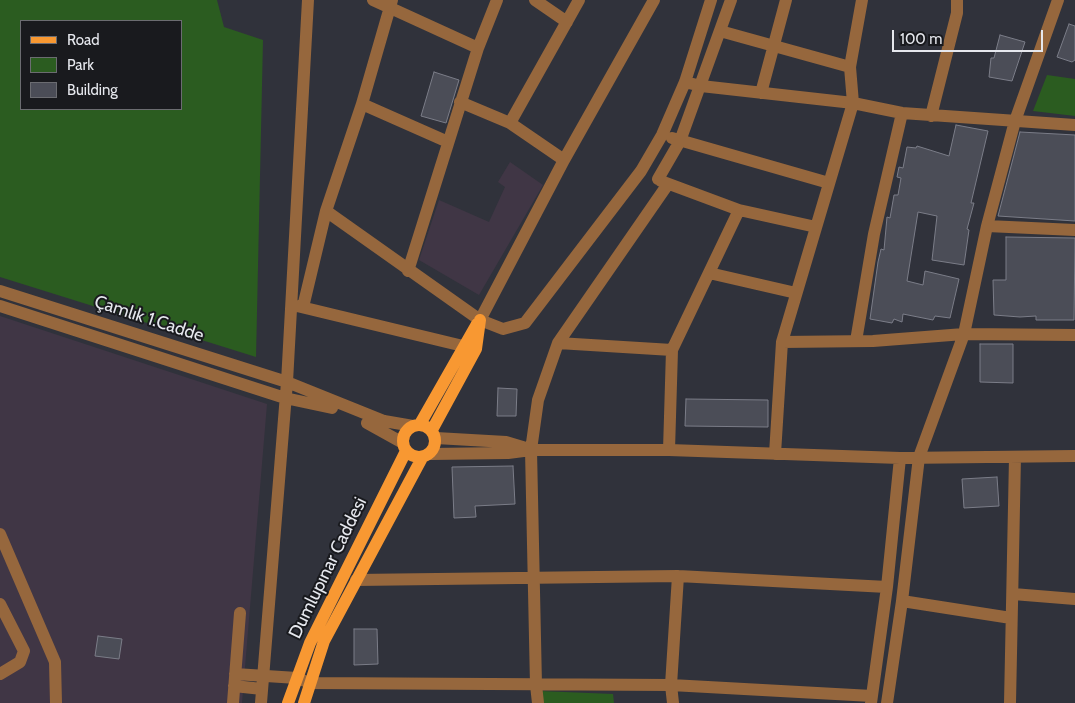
<!DOCTYPE html>
<meta charset="utf-8">
<style>
body{margin:0}
#map{position:relative;width:1075px;height:703px;overflow:hidden;background:#30323b;font-family:Cabin,sans-serif}
canvas{display:block}
.legend{position:absolute;left:20px;top:20px;width:162px;height:90px;box-sizing:border-box;background:#191a1e;border:1px solid #6b6c71;margin:0;padding:6px 9px;list-style:none;font-size:15px;color:#e6e8ee}
.legend li{display:flex;align-items:center;gap:10px;height:25px}
.legend b{width:25px;border:1px solid #6b6c71}
.scale{position:absolute;left:892px;top:30px;width:151px;height:22px;box-sizing:border-box;border:2px solid #e6e8ee;border-top:0;padding-left:6px;font-size:15px;line-height:18px;white-space:nowrap;color:#e6e8ee;-webkit-text-stroke:4px #191a1e;paint-order:stroke}
</style>
<div id="map">
<canvas width="1075" height="703"></canvas>
<ul class="legend">
<li><b style="height:6px;background:#f89832"></b>Road</li>
<li><b style="height:14px;background:#2b5c20"></b>Park</li>
<li><b style="height:14px;background:#4b4d57"></b>Building</li>
</ul>
<div class="scale">100 m</div>
</div>
<script>
const ctx = document.querySelector('canvas').getContext('2d');
ctx.lineJoin = 'round';
function fillPath(path, color) { ctx.fillStyle = color; ctx.fill(path, 'evenodd'); }
const shape = rows => new Path2D(rows.map(r => 'M' + r).join(''));
function stroke(path, color, width, dash) { ctx.strokeStyle = color; ctx.lineWidth = width; ctx.lineCap = dash ? 'butt' : 'round'; ctx.setLineDash(dash || []); ctx.stroke(path); }
function label(font, color, halo, rows, align = 'center') {
  ctx.font = font + ' Cabin,sans-serif'; ctx.lineWidth = 4; ctx.setLineDash([]); ctx.textBaseline = 'middle'; ctx.strokeStyle = halo; ctx.fillStyle = color; for (const [text, x, y, turn = 0] of rows) {
    ctx.save(); ctx.translate(x, y); ctx.rotate((+turn || 0) * Math.PI / 180); ctx.textAlign = isNaN(turn) ? turn : align; if (halo) ctx.strokeText(text, 0, 0); ctx.fillText(text, 0, 0); ctx.restore();
  }
}
const medical = shape([
 [510,162,543,185,479,295,419,260,439,200,489,222,505,187,498,182],
 [0,316,267,404,242,703,0,703]
]);
const green = shape([
 [0,0,217,0,224,27,263,40,256,357,0,277],
 [21,21,181,21,181,109,21,109],
 [1047,75,1075,79,1075,116,1033,111],
 [540,691,613,694,614,703,542,703]
]);
const building = shape([
 [1069,24,1075,26,1075,60,1072,62,1057,57,1069,24],
 [1000,35,1025,42,1012,81,989,77,991,58,994,58,1000,35],
 [434,72,459,80,446,123,421,116,434,72],
 [956,125,988,131,971,203,974,203,967,229,969,230,964,265,932,260,937,216,918,212,907,281,923,285,925,271,959,279,950,318,935,316,933,320,903,314,902,322,894,319,892,323,870,319,878,262,881,249,884,250,887,217,890,218,894,195,898,195,901,178,897,177,899,167,903,168,907,147,916,148,917,146,949,156,956,125],
 [1020,132,1075,135,1075,221,998,216,1020,132],
 [1006,237,1075,238,1074,320,1036,320,1036,316,1020,317,994,315,993,280,1006,280,1006,237],
 [980,344,1013,344,1013,383,980,382,980,344],
 [498,388,517,389,516,416,497,416,498,388],
 [686,399,768,400,768,427,685,426,686,399],
 [513,466,515,504,475,506,476,517,454,518,452,467,513,466],
 [997,477,999,506,964,508,962,479,997,477],
 [354,629,377,629,378,664,354,665,354,629],
 [98,636,122,639,119,659,95,656,98,636]
]);
const minor = shape([
 [373,0,478,48],
 [535,0,567,22],
 [720,31,850,67],
 [685,82,701,86,853,103,902,113,1075,125],
 [761,93,786,0],
 [460,102,510,123,564,160],
 [362,104,448,142],
 [931,116,957,13,957,0],
 [510,123,579,0],
 [672,138,829,183],
 [658,179,680,141,731,0],
 [661,181,739,210,816,227],
 [326,211,480,320,503,329,525,323,641,171,662,135,685,82,711,0],
 [987,226,1075,230],
 [408,271,478,48,497,0],
 [709,273,796,293],
 [0,291,287,382,384,421,413,426],
 [0,306,285,398,332,408],
 [297,306,463,346],
 [303,307,326,211,362,104,392,0],
 [480,320,564,160,654,0],
 [856,341,874,234,902,113],
 [782,342,873,341,964,334,1075,335],
 [558,343,672,350],
 [367,423,403,443],
 [436,438,506,442,526,448],
 [669,450,672,350,739,210],
 [430,454,508,453,531,450,669,450,900,458,1075,456],
 [775,454,782,342,853,103,850,67,862,0],
 [0,534,55,662,56,703],
 [356,580,678,576,887,587],
 [1013,594,1075,599],
 [902,601,1011,618],
 [0,604,24,651,20,662,0,674],
 [235,674,297,678,310,683,671,685,872,696],
 [234,686,262,689],
 [233,703,240,613],
 [261,703,287,382,308,0],
 [538,703,536,685,531,450,538,400,558,343,668,184],
 [673,703,671,685,678,576],
 [871,703,887,587,900,458],
 [887,703,902,601,919,457,964,334,987,226,1015,121,1058,0],
 [1010,703,1015,457]
]);
const major = shape([
 [420,424,477,324],
 '403 441a16 16 0 1 1 32 0a16 16 0 1 1-32 0Z',
 [432,430,476,349,480,320],
 [288,703,310,643,406,451],
 [304,703,324,641,422,458]
]);
const streetNames = [
 ["Çamlık 1.Cadde",149,319,18],
 ["Dumlupınar Caddesi",328,568,-64]
];
fillPath(medical, '#403645');
fillPath(green, '#2b5c20');
fillPath(building, '#4b4d57');
stroke(building, '#7b7d88', 1);
stroke(minor, '#96673d', 12);
stroke(major, '#f89832', 12);
label('18px', '#e6e8ee', '#191a1e', streetNames);
</script>
